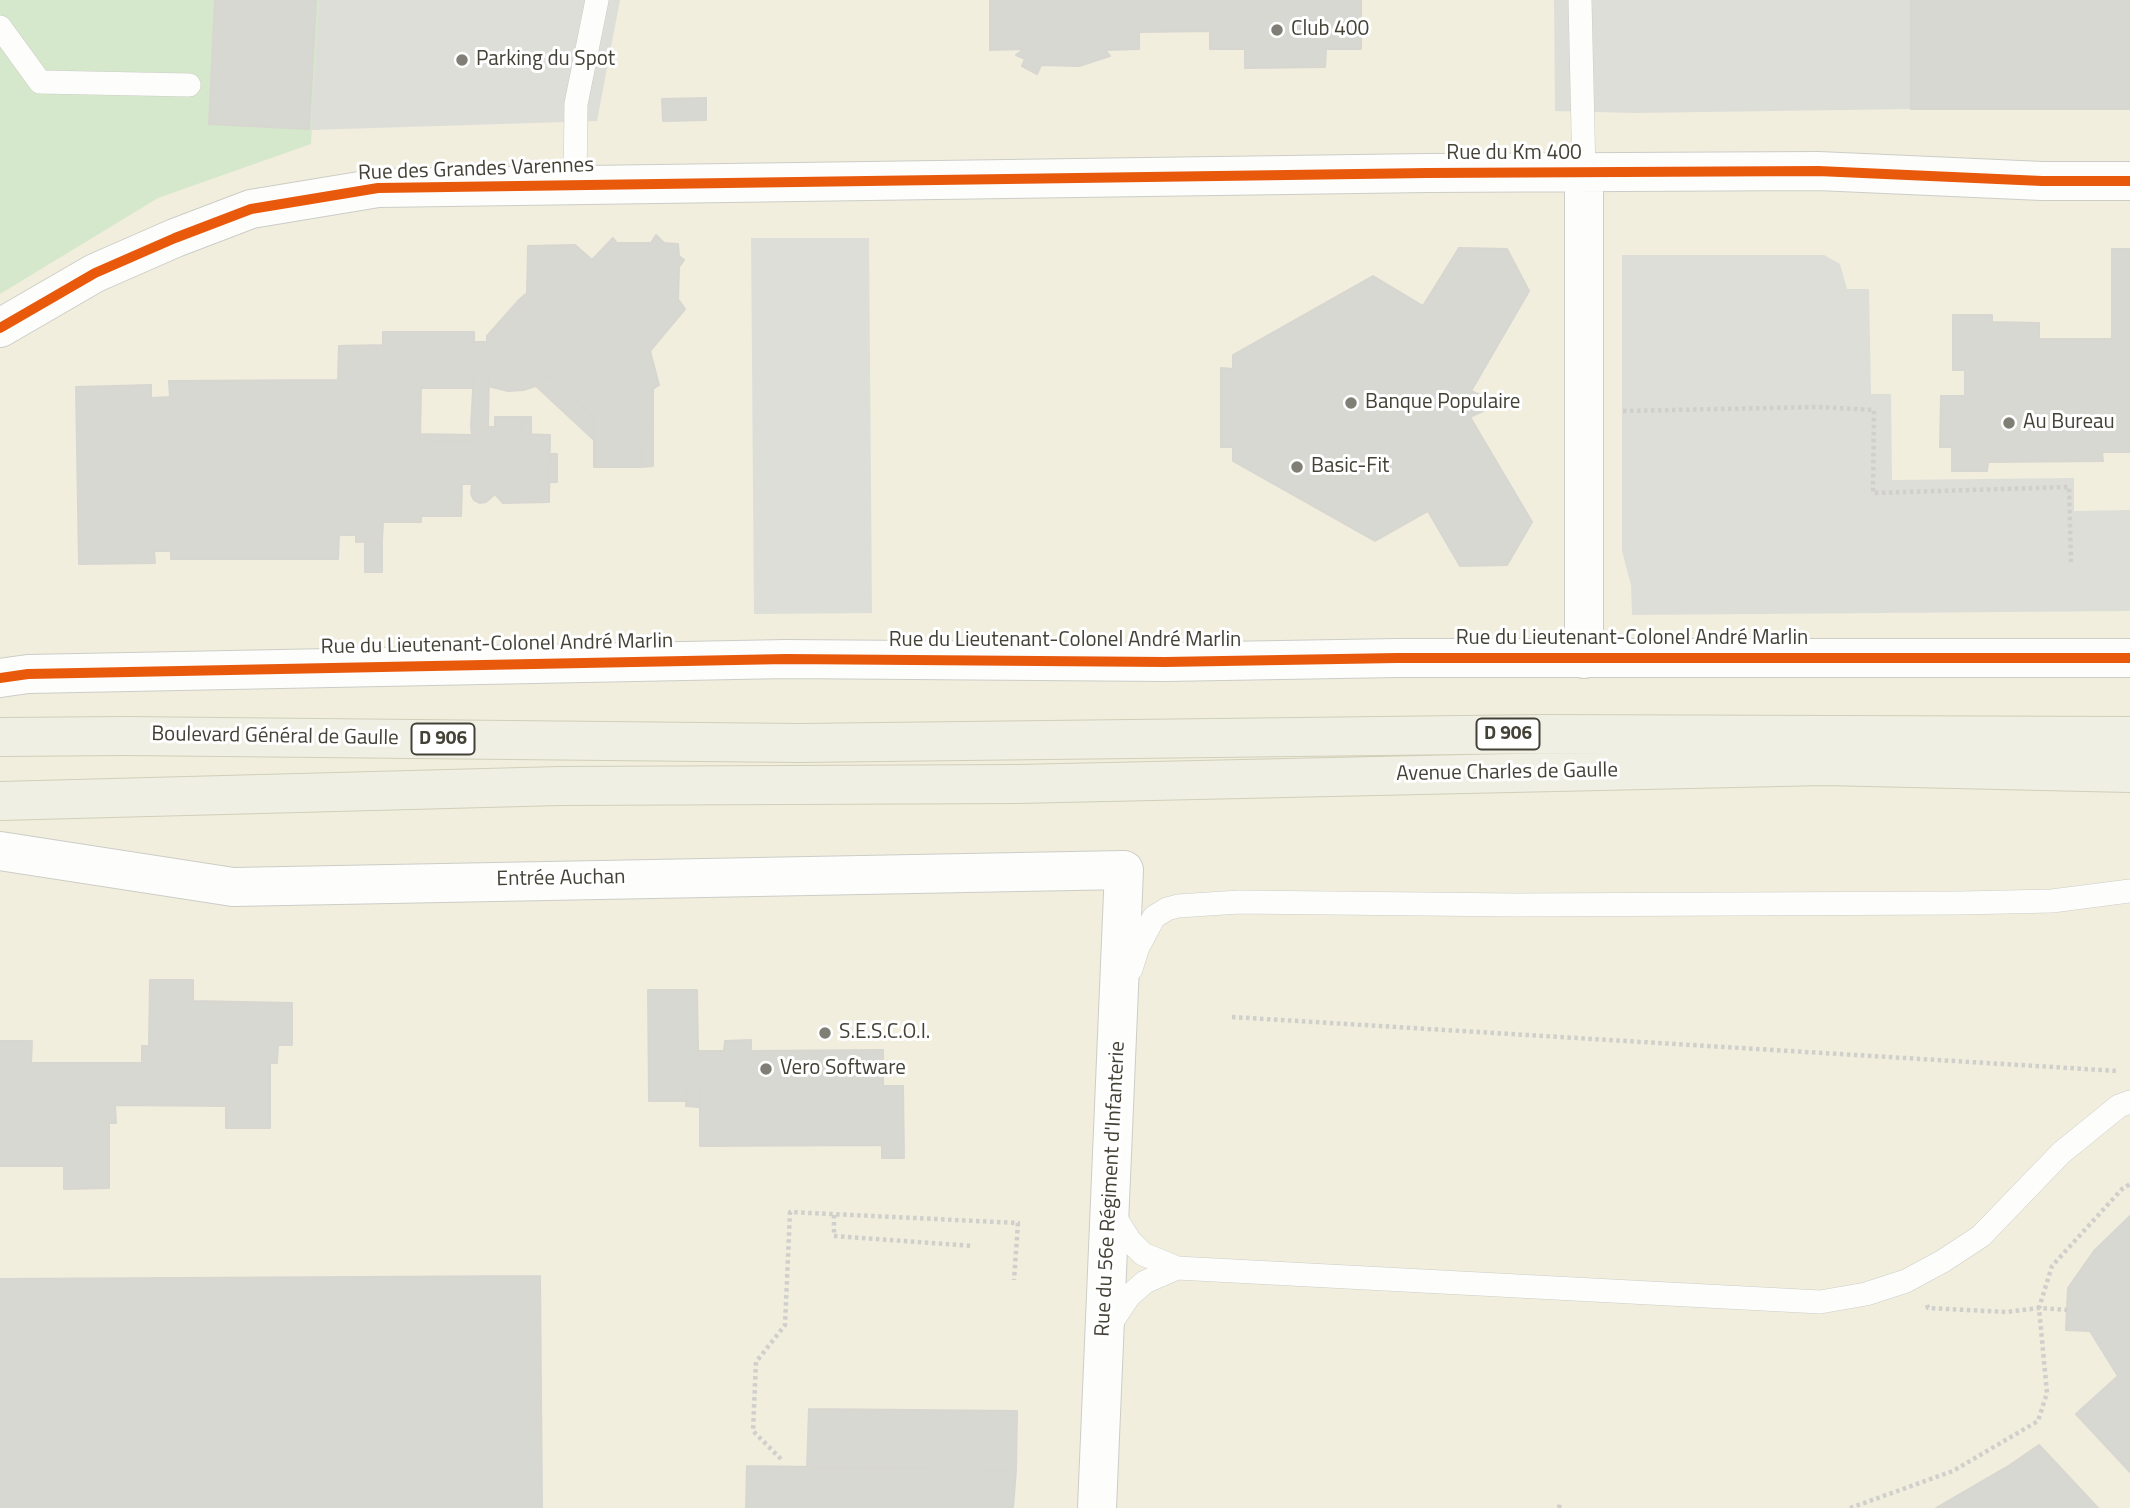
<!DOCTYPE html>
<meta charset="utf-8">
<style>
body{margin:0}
canvas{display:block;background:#efefea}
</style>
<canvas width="2130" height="1508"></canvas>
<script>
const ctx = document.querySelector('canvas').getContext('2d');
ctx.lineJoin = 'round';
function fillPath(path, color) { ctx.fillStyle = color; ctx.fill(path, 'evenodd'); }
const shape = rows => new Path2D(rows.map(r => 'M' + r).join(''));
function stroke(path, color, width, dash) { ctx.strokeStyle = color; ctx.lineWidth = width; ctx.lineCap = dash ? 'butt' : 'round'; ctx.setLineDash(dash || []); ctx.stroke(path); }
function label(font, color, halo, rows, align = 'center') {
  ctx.font = font + ' "Titillium Web",sans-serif'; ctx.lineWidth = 6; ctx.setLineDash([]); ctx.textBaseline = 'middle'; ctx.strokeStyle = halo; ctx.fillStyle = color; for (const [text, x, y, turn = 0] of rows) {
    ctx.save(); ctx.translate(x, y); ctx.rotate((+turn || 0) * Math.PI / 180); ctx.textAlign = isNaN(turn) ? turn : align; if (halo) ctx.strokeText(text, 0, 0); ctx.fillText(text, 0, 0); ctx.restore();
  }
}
const commercial = shape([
 [0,0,2130,0,2130,1508,0,1508]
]);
const green = shape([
 [0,0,319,0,311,144,158,198,0,294]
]);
const parking = shape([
 [319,0,620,0,597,121,311,130],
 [1554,0,1911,0,1911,109,1635,113,1555,111],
 [751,238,869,238,872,613,754,614],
 [1622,255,1824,255,1840,264,1847,289,1869,289,1871,394,1891,394,1892,480,2074,478,2074,511,2130,510,2130,611,1632,615,1631,585,1622,551]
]);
const building = shape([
 [215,0,316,0,309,129,209,124,215,0],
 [990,0,1361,0,1361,49,1326,49,1325,67,1245,68,1245,49,1210,49,1210,31,1139,32,1139,49,1105,50,1110,56,1079,66,1041,65,1037,74,1022,66,1025,59,1016,55,1024,49,990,50,990,0],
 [1911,0,2130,0,2130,109,1911,109,1911,0],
 [706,98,706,120,663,121,662,99,706,98],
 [656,235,664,243,678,244,679,256,684,260,679,267,678,299,685,309,650,351,659,385,653,389,653,426,643,427,642,467,594,467,594,418,548,375,536,386,523,390,508,391,488,386,489,373,474,373,473,388,421,388,420,441,471,442,472,435,487,435,488,427,495,427,495,417,522,417,522,434,550,435,549,502,503,503,495,494,486,502,480,503,474,500,471,494,472,484,462,484,461,516,421,516,421,522,383,522,382,541,356,542,356,535,339,535,338,559,171,559,171,551,154,551,155,563,79,564,76,387,151,385,151,398,170,397,169,381,338,380,339,346,383,345,383,332,474,332,474,342,487,342,487,336,500,336,528,306,519,300,527,293,528,246,575,245,592,260,613,238,617,243,651,243,656,235],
 [1459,248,1507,249,1529,291,1471,391,1480,395,1483,411,1470,417,1532,522,1507,565,1460,566,1428,511,1375,541,1233,461,1233,447,1221,447,1221,368,1233,369,1233,355,1373,276,1423,306,1459,248],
 [2112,249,2130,249,2130,452,2102,452,2103,461,1988,462,1987,471,1952,471,1952,447,1940,447,1941,396,1965,396,1965,370,1953,370,1953,315,1992,315,1992,322,2039,323,2039,339,2112,339,2112,249],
 [519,300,528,306,500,336,487,336,519,300],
 [474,373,489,373,488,427,471,426,474,373],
 [548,375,594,418,593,439,536,386,548,375],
 [522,417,531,417,531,435,522,434,522,417],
 [471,426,488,427,487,435,472,435,471,426],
 [653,426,653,466,642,467,643,427,653,426],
 [420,434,472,435,471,442,420,441,420,434],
 [549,454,557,454,557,482,549,482,549,454],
 [382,541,382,572,365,572,365,542,382,541],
 [150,980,193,980,193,1001,292,1003,292,1045,278,1045,277,1063,270,1063,270,1128,226,1128,226,1106,115,1105,116,1123,109,1123,109,1188,64,1189,64,1166,0,1166,0,1041,32,1041,31,1063,142,1063,142,1046,149,1046,150,980],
 [648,990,697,990,698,1051,724,1051,725,1041,751,1040,751,1051,883,1050,883,1086,903,1086,904,1158,882,1158,882,1145,700,1146,700,1091,687,1091,687,1101,649,1101,648,990],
 [687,1091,700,1091,699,1107,686,1106,687,1091],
 [2130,1216,2130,1472,2076,1414,2118,1376,2090,1331,2066,1330,2068,1288,2094,1251,2130,1216],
 [540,1276,542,1508,0,1508,0,1279,540,1276],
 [809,1409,1017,1411,1016,1470,807,1468,809,1409],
 [2039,1445,2098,1508,1936,1508,2010,1465,2039,1445],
 [747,1466,1016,1470,1013,1508,746,1508,747,1466]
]);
const path = shape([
 [1623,411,1818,407,1874,410,1873,493,2069,487,2071,562],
 [1232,1017,2118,1071],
 [834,1215,834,1236,973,1246],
 [1927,1305,1928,1308,2006,1312,2039,1308,2067,1310],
 [781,1459,753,1431,756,1362,785,1325,790,1212,1018,1223,1014,1280],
 [1559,1508,1560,1503],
 [1850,1508,1953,1471,2038,1421,2047,1393,2039,1308,2052,1266,2122,1189,2130,1184]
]);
const lane = shape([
 [1580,0,1584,173],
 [0,27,40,82,189,85],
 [575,186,576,104,597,0],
 [1131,969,1138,947,1154,917,1167,909,1178,906,1239,902,1515,905,1961,903,2052,901,2130,891],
 [1111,1211,1130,1241,1143,1254,1177,1268,1820,1302,1866,1294,1906,1281,1943,1261,1981,1236,2061,1153,2119,1106,2130,1102],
 [1109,1326,1129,1296,1145,1282,1177,1268]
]);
const street = shape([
 [1584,173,1584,659],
 [0,328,95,273,175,238,251,209,378,188,1427,173,1818,171,2042,181,2130,181],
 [0,678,28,674,786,659,1165,662,1397,658,2130,658],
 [0,851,233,887,1124,870,1097,1508]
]);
const primary = shape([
 [0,737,126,736,799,743,1546,734,2130,736],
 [0,801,560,786,1018,784,1825,766,2130,773]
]);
const cycleway = shape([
 [0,328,95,273,175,238,251,209,378,188,1427,173,1818,171,2042,181,2130,181],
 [0,678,28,674,786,659,1165,662,1397,658,2130,658]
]);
const markers = [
 [1277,30,7,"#807f75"],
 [462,60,7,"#807f75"],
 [1351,403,7,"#807f75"],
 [2009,423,7,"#807f75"],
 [1297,467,7,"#807f75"],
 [825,1033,7,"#807f75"],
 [766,1069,7,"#807f75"]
];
const shields = [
 [1508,734,63],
 [443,739,63]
];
const shieldNames = [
 ["D 906",1508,734],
 ["D 906",443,739]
];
const poiNames = [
 ["Club 400",1291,30],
 ["Parking du Spot",476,60],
 ["Banque Populaire",1365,403],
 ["Au Bureau",2023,423],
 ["Basic-Fit",1311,467],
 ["S.E.S.C.O.I.",839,1033],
 ["Vero Software",780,1069]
];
const streetNames = [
 ["Rue du Km 400",1514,154],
 ["Rue des Grandes Varennes",476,170,-2],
 ["Rue du Lieutenant-Colonel André Marlin",1632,639],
 ["Rue du Lieutenant-Colonel André Marlin",1065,641],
 ["Rue du Lieutenant-Colonel André Marlin",497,645,-1],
 ["Boulevard Général de Gaulle",275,737,1],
 ["Avenue Charles de Gaulle",1507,773,-1],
 ["Entrée Auchan",561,879,-1],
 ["Rue du 56e Régiment d'Infanterie",1111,1189,-87]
];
fillPath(commercial, '#f1eede');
fillPath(green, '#d5e8cc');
fillPath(parking, '#deded9');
fillPath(building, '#d8d8d2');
stroke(building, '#d7d6d0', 2);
stroke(lane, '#cdcdc7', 24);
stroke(street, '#cdcdc7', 40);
stroke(primary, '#d0cfb8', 40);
stroke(path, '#d0cfcb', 4.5, [3.5, 3.5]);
stroke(lane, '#fdfdfc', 23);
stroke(street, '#fdfdfc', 38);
stroke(primary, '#f0efe4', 38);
stroke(cycleway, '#e8590c', 10);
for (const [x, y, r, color] of markers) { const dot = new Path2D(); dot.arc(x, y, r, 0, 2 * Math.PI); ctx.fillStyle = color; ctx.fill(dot); stroke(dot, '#fff', 2.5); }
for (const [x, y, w] of shields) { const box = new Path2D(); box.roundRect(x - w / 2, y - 15.5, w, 31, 5); ctx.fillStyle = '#fff'; ctx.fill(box); stroke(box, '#444236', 2); }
label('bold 19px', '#444236', null, shieldNames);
label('21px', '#444236', '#fff', poiNames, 'left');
label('21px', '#444236', '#fff', streetNames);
</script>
